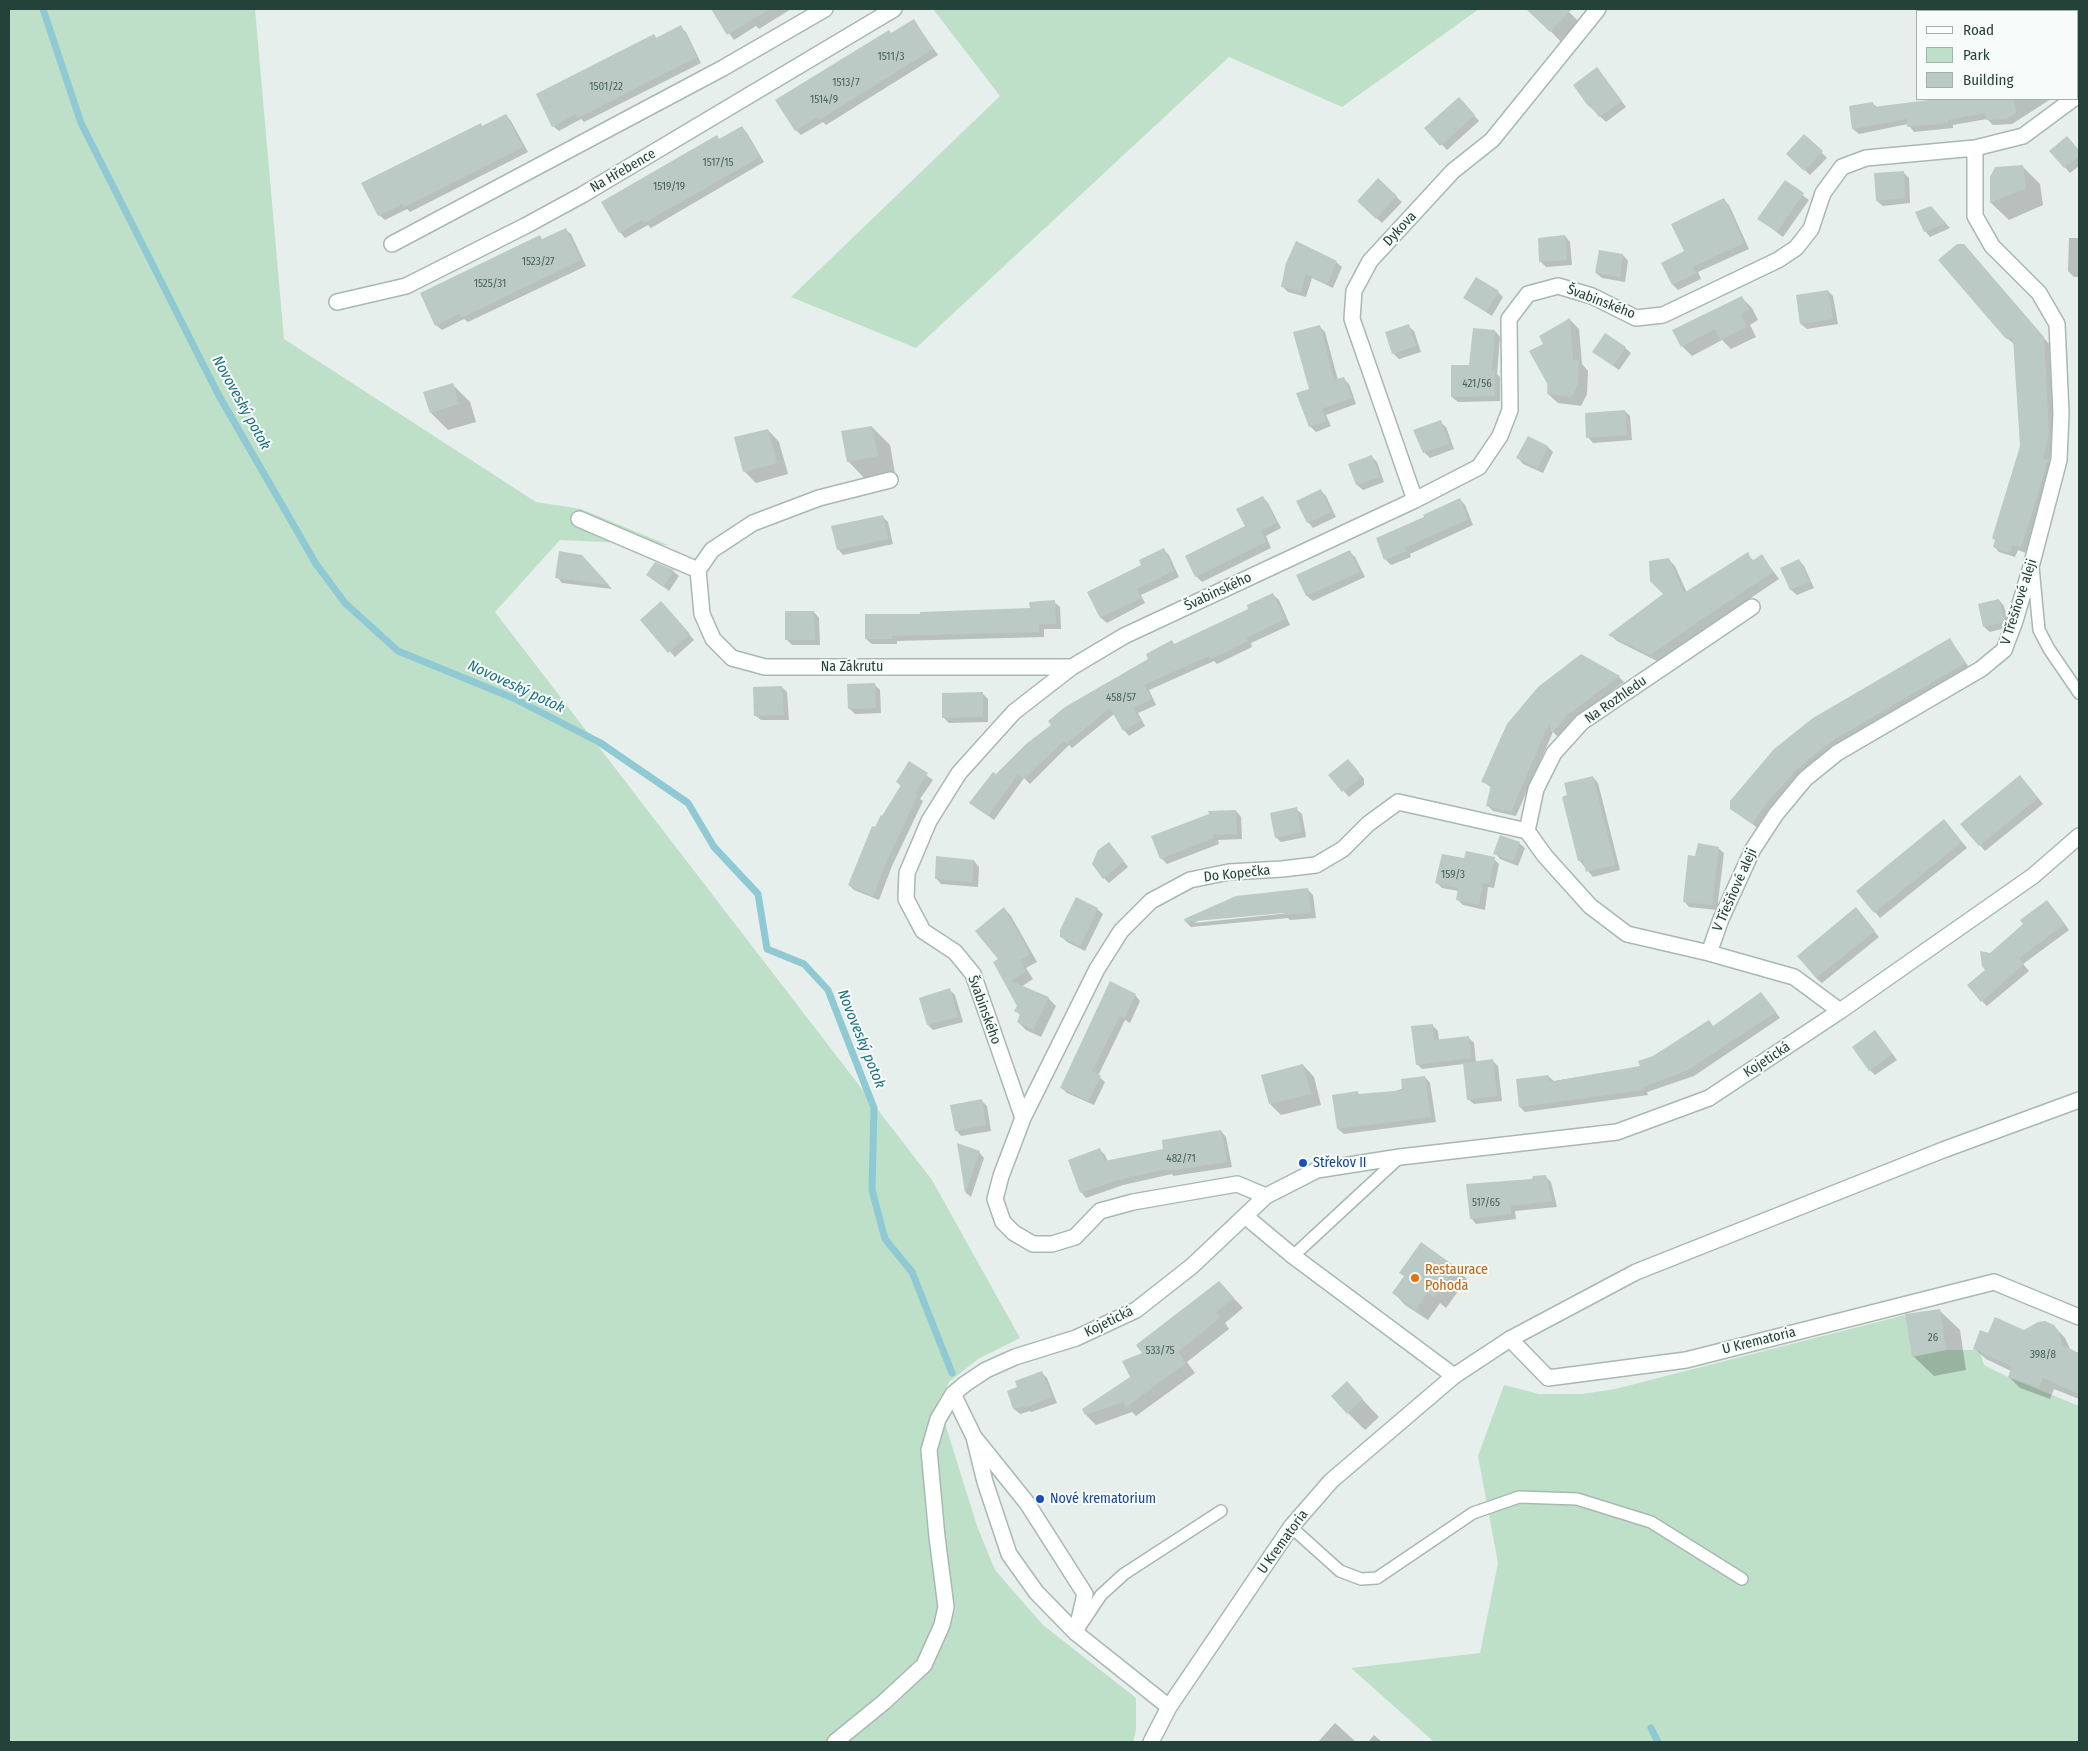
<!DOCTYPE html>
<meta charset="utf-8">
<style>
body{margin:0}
#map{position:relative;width:2088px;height:1751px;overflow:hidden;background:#e6efeb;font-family:"Fira Sans Condensed",sans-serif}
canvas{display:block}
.frame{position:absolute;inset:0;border:10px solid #24423a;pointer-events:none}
.legend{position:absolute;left:1916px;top:10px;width:162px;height:90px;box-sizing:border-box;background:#f7fbf9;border:1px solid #a3b1ad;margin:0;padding:6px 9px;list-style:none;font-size:15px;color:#24423a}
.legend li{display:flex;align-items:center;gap:10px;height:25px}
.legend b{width:25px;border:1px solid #a3b1ad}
</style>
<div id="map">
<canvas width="2088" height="1751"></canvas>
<div class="frame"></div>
<ul class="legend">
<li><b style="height:6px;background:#fff"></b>Road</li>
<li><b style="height:14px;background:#bfe0c8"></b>Park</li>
<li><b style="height:14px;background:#bbcac4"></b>Building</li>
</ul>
</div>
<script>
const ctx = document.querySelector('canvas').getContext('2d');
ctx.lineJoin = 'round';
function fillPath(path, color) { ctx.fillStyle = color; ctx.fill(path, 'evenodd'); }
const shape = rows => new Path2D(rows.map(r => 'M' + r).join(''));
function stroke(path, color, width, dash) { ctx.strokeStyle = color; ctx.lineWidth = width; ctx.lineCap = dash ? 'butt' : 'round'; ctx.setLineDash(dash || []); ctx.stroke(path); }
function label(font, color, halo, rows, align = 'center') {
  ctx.font = font + ' "Fira Sans Condensed",sans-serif'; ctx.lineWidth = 4; ctx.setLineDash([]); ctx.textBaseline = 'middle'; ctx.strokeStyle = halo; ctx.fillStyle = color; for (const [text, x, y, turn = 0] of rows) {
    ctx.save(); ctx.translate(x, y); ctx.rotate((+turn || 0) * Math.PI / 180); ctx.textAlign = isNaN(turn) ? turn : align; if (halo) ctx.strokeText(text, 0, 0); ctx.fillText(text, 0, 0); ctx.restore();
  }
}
const green = shape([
 [9,9,255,9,284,339,536,502,581,509,668,545,560,540,495,612,932,1180,1020,1338,978,1359,950,1381,938,1401,977,1526,995,1570,1043,1625,1136,1698,1136,1730,1133,1742,9,1742],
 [933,9,1479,9,1342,107,1229,57,916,348,791,297,1000,96],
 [1905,1315,1919,1355,1946,1350,1973,1350,1980,1337,1980,1352,1984,1365,2008,1377,2079,1406,2079,1742,1434,1742,1351,1668,1480,1653,1498,1563,1478,1456,1504,1385,1539,1394,1582,1394,1615,1389]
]);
const shadow = shape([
 [712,9,791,9,759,29,756,26,734,40],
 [1543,9,1566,9,1586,29,1568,49,1536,16],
 [2079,9,2079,74,2077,71,2077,11],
 [914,21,938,55,826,125,823,122,801,135,796,130,892,34],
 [680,27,686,32,701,63,584,122,581,119,559,131,553,126,654,35,657,39],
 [1597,69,1626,107,1606,122,1589,106,1574,85],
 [1943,99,1988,99,1989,104,1997,99,2051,99,2012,124,1993,125,1987,119,1953,125,1953,128,1914,132,1908,124,1859,134,1853,129,1872,103,1877,107],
 [1464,104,1479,121,1447,150,1426,128],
 [506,115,511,121,528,152,410,212,407,209,385,220,379,215,480,124,483,127],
 [742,127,747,133,764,162,651,228,648,225,625,238,620,232,603,203],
 [1805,136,1827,158,1810,175,1788,154],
 [2072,143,2079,151,2079,166,2070,173,2051,151],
 [2022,166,2040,184,2043,205,2009,220,1991,203,1992,177],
 [1903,172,1909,178,1910,203,1883,206,1877,201],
 [1378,180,1402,202,1382,223,1364,207],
 [1785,182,1809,200,1783,237,1759,219],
 [1724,200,1729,205,1749,249,1698,272,1701,279,1678,290,1673,285,1685,251],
 [1936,213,1950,228,1930,237,1925,231],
 [565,229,571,234,586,266,468,322,464,319,442,330,436,325,543,240],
 [1565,236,1570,242,1572,265,1546,267,1541,262],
 [2069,238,2079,238,2079,277,2074,277,2068,271],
 [1969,251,2049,344,2054,439,2049,463,2052,467,2026,553,2018,550,2015,557,1999,552,1994,546,2021,447,2014,344,2007,338],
 [1623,255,1628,261,1625,282,1602,278,1596,273],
 [1336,262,1342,267,1333,288,1312,278,1306,297,1288,292,1282,286,1287,264],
 [1828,291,1833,296,1838,324,1807,329,1801,324],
 [1498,292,1503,297,1492,316,1465,298],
 [1742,298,1752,308,1758,320,1750,325,1756,337,1731,349,1722,340,1692,356,1682,346],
 [1570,320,1579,329,1582,364,1588,371,1587,394,1581,406,1558,403,1548,394,1545,344],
 [1408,326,1414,331,1421,352,1399,359,1393,353],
 [1320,327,1325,332,1338,380,1343,378,1349,384,1356,404,1326,415,1331,426,1316,432,1310,426,1311,390],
 [1495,331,1500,337,1497,374,1500,377,1500,401,1458,402,1452,397,1470,366],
 [1625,348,1631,353,1619,370,1594,352],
 [452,384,470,402,476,422,448,430,431,413],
 [1625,411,1630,416,1632,440,1593,443,1588,437],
 [1440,422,1446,427,1454,449,1430,458,1424,452],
 [872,427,890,445,895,473,865,479,848,461],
 [768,430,779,442,788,474,756,483,744,471],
 [1548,447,1553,452,1543,473,1523,464,1518,458],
 [1371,456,1377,462,1384,482,1363,490,1357,485,1350,465],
 [1321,491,1326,496,1336,517,1313,528,1308,522],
 [1263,497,1268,503,1281,528,1266,536,1271,548,1202,582,1196,576,1247,527],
 [1460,499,1465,505,1473,525,1410,554,1411,557,1391,565,1386,560,1378,539,1426,518],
 [882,516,888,522,893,544,843,555,838,549],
 [1164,550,1169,555,1179,577,1141,595,1145,603,1107,623,1101,618,1089,593,1143,565],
 [1349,551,1355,557,1365,577,1313,601,1307,596,1297,576],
 [1747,554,1754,561,1762,556,1779,579,1657,661,1617,641,1610,635,1665,594,1668,559,1675,566,1687,593],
 [1799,560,1804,566,1814,588,1797,595,1791,590,1781,568],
 [587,562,612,589,562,583,557,577],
 [655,563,673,571,679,576,669,591,648,575],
 [1273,595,1279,600,1290,625,1251,643,1252,647,1217,664,1214,661,1149,690,1156,705,1138,713,1145,726,1129,736,1124,730,1114,714,1072,748,1069,745,1030,784,1024,778,994,820,970,803,996,776,1172,642,1175,645,1250,609],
 [1999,600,2004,606,2009,627,1990,632,1984,627],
 [1054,602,1060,607,1061,629,1044,629,1044,637,897,641,897,644,872,644,866,639,921,616,1031,609],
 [667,608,694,640,675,657,641,620],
 [814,612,819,618,820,645,792,645,787,640],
 [1950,639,1970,669,1836,748,1759,829,1731,808],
 [1581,656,1619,677,1624,682,1572,720,1558,737,1553,732,1516,816,1493,811,1488,806,1492,788,1482,781,1503,733,1539,688],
 [874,684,880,690,881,713,855,714,849,708],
 [782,687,787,692,789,720,761,720,755,715],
 [982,693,988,699,988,722,949,723,943,717],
 [909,763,933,780,920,799,923,801,892,866,879,900,854,890,849,885,876,829,902,787,897,782],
 [1353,766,1364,779,1364,785,1349,797,1330,775],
 [1593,777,1598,783,1620,870,1593,877,1579,860],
 [2025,782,2043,804,1985,851,1962,824],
 [1296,809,1302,814,1306,837,1281,842,1276,837],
 [1236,811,1241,817,1242,839,1218,840,1219,844,1167,864,1161,858,1210,815],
 [1949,826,1967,848,1880,918,1858,891],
 [1519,843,1525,848,1518,866,1500,859,1495,853],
 [1718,848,1724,853,1717,910,1689,907,1684,901,1696,857],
 [1114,849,1128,867,1109,883,1104,878],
 [1494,859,1499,864,1494,888,1488,887,1485,910,1463,905,1458,900,1459,891,1442,888,1437,883,1465,860],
 [974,861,979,867,978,887,941,884,936,878],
 [1307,889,1313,895,1316,918,1290,920,1288,918,1191,927,1186,922],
 [1290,911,1290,913,1194,923,1200,920],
 [2052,907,2069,930,2023,964,2029,971,1987,1006,1982,1001,1987,970],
 [1004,908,1011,916,1037,962,1026,968,1033,979,1021,987,1048,998,1056,1006,1041,1037,1026,1030,1018,1022,1021,1016,1016,1011,1018,1006,1000,960],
 [1097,909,1103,914,1085,951,1067,942,1062,937],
 [1861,915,1879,937,1822,983,1816,978],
 [950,990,955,995,963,1022,933,1030,928,1025],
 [1135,995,1140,1001,1130,1023,1125,1020,1098,1076,1105,1082,1094,1105,1067,1093,1061,1087],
 [1766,999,1780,1018,1694,1076,1647,1092,1648,1095,1525,1112,1520,1107,1548,1076,1554,1081,1641,1067,1653,1057,1709,1022,1714,1027],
 [1432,1025,1438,1031,1439,1041,1468,1037,1474,1043,1476,1062,1493,1061,1498,1066,1502,1101,1474,1104,1468,1099,1464,1064,1422,1069,1417,1064],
 [1880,1037,1897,1060,1875,1075,1870,1070],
 [1303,1065,1314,1077,1321,1105,1281,1115,1270,1104],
 [1425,1077,1430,1083,1436,1122,1344,1134,1338,1129,1334,1096,1357,1092,1360,1095,1395,1092],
 [981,1100,987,1106,991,1131,961,1136,956,1130],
 [1221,1131,1226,1137,1232,1167,1173,1176,1172,1174,1123,1185,1086,1198,1081,1192,1100,1150,1105,1155,1108,1162,1164,1150],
 [958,1145,979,1152,984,1158,971,1197,966,1193],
 [1546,1177,1551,1182,1557,1207,1515,1211,1516,1219,1476,1224,1471,1218,1533,1180],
 [1455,1268,1467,1279,1446,1308,1440,1303,1428,1320,1405,1305,1394,1293],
 [1219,1282,1243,1308,1225,1323,1229,1329,1187,1362,1195,1373,1136,1416,1132,1412,1096,1425,1086,1415,1132,1377,1144,1353],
 [1939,1310,1960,1330,1966,1370,1934,1376,1913,1356],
 [2054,1326,2065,1338,2071,1351,2079,1354,2079,1399,2054,1389,2050,1399,2020,1388,2009,1377,2011,1371,1986,1359,1974,1348,1989,1335],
 [1041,1372,1047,1378,1057,1403,1031,1412,1030,1411,1020,1414,1014,1409,1008,1391,1018,1388],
 [1347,1383,1379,1417,1365,1430,1348,1413],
 [1335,1723,1356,1742,1318,1742],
 [1374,1735,1382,1742,1368,1742]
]);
const stream = shape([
 [43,9,81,123,218,394,316,564,345,603,398,651,513,698,599,742,688,803,714,847,758,894,767,949,804,964,828,990,874,1108,872,1190,885,1239,912,1272,952,1373],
 [1651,1728,1658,1742]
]);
const building = shape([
 [711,9,770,9,727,35],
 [1526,9,1572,9,1550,32],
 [914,19,933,49,819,120,817,117,795,131,775,100,889,30,891,33],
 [681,25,697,57,578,118,576,114,552,127,536,94,654,34,656,38],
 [1597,67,1622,101,1599,117,1590,105,1588,106,1573,85],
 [1459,97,1475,115,1440,146,1424,128],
 [1936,99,2014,99,2016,113,2006,119,1986,120,1985,113,1948,120,1948,123,1907,127,1907,119,1852,129,1849,106,1873,102,1874,107],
 [506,114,523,147,404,207,402,204,378,216,361,183,481,123,482,126],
 [742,126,760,157,644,223,642,220,619,233,601,202,717,135,719,139],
 [1804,134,1823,151,1804,171,1786,154],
 [2067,136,2079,150,2079,156,2064,168,2049,151],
 [2023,165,2026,188,1990,203,1990,177,1995,167],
 [1904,171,1905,198,1876,201,1874,173],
 [1378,178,1397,196,1376,219,1357,201],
 [1785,180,1804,193,1777,232,1757,219],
 [1724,198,1744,243,1693,267,1696,273,1672,285,1661,263,1684,251,1671,224],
 [1931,206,1946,223,1924,232,1915,212],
 [566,228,581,260,461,318,459,314,435,326,420,293,540,235,542,239],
 [1565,235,1567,260,1539,262,1538,238],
 [1296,241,1337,261,1327,284,1306,274,1301,292,1281,287,1286,263],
 [1957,244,1964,244,2044,337,2049,433,2043,459,2048,460,2021,548,2012,545,2010,553,1993,547,1995,540,1992,538,2020,446,2013,338,2006,339,1938,260],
 [1599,250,1623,254,1620,277,1595,273],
 [1476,277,1499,291,1486,312,1463,298],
 [1828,290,1833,319,1800,324,1796,295],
 [1742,296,1749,310,1741,314,1747,327,1720,340,1715,329,1681,347,1672,330],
 [1570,318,1573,360,1579,360,1578,384,1571,397,1547,394,1548,385,1529,351,1543,344,1539,336],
 [1409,324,1416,346,1392,354,1385,332],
 [1320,325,1334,380,1344,377,1352,398,1322,409,1326,421,1309,427,1296,393,1309,389,1293,332],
 [1473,328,1495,330,1492,372,1495,370,1495,396,1451,397,1451,365,1469,365],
 [1605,333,1626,347,1613,366,1592,352],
 [453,383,459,404,430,413,423,392],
 [1625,410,1627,435,1586,438,1585,413],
 [1441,420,1449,444,1423,453,1413,430],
 [872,426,878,456,847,462,841,431],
 [768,429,777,463,743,472,734,437],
 [1528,436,1548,446,1538,468,1516,458],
 [1372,455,1380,477,1356,485,1348,464],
 [1321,489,1331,512,1307,523,1296,501],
 [1263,496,1277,523,1261,530,1266,542,1195,577,1185,556,1245,526,1236,509],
 [1460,498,1468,519,1405,548,1407,551,1384,560,1376,538,1424,517,1423,515],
 [883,515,888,539,837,550,831,526],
 [1164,548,1174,571,1137,589,1141,598,1100,618,1087,592,1141,565,1139,560],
 [1350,550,1360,572,1306,596,1296,575],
 [559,551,582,555,609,585,555,578],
 [1748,552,1752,561,1762,554,1773,572,1696,623,1697,626,1695,624,1650,655,1608,635,1663,594,1650,581,1649,561,1669,558,1684,593],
 [1799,559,1810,582,1790,590,1780,568],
 [655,562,674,570,663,587,646,575],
 [1273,593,1285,619,1246,638,1248,641,1211,659,1209,656,1144,685,1152,699,1133,708,1141,721,1123,731,1110,708,1066,744,1064,741,1023,779,1018,774,988,816,969,803,993,772,996,774,1026,744,1051,725,1048,721,1065,707,1148,659,1146,654,1172,640,1174,644,1248,609,1247,605],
 [1999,599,2005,622,1983,627,1978,604],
 [1055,600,1056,624,1039,624,1039,632,892,636,892,639,865,639,865,614,920,614,920,612,1030,608,1029,602],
 [661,601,690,634,668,653,640,620],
 [785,611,814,611,815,640,785,640],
 [1950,638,1965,663,1830,742,1795,771,1766,804,1752,824,1730,809,1730,801,1774,749,1813,718],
 [1581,654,1620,676,1567,715,1552,733,1549,723,1511,812,1486,806,1491,785,1481,782,1507,724,1538,687],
 [875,683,876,708,848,709,847,684],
 [782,686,784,715,754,716,753,687],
 [983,692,983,717,942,718,942,693],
 [1348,759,1359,772,1359,780,1342,792,1328,775],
 [909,761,928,773,915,793,918,795,887,860,873,896,848,885,872,826,875,827,881,815,882,816,901,785,896,782],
 [2020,775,2038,798,1979,846,1960,824],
 [1593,776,1615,865,1586,872,1583,860,1578,861,1562,797,1567,795,1564,783],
 [1297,807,1301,832,1275,838,1270,813],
 [1236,810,1237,834,1213,835,1214,838,1160,859,1151,836,1209,814,1208,811],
 [1944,819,1962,842,1874,913,1856,891],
 [1500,835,1520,842,1513,861,1493,854],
 [1109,842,1124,861,1103,879,1092,864,1098,850],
 [1698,843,1719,847,1712,905,1683,902,1688,855,1695,856],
 [1466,851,1495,857,1489,884,1483,883,1479,905,1456,900,1458,888,1435,883,1442,854,1464,858],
 [936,856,974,860,972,882,935,879],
 [1308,888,1311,913,1284,915,1284,913,1185,922,1184,919,1236,896],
 [1076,897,1098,908,1080,946,1060,937,1060,930],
 [2047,900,2065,924,2019,958,2024,964,1981,1002,1967,985,1985,970,1982,966,1980,951,1990,953,2023,924,2020,920],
 [1004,907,1030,954,1020,960,1026,971,1011,981,1049,997,1033,1030,1017,1022,1020,1014,1014,1011,1017,1006,993,962,998,959,975,931],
 [1856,907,1875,931,1816,978,1797,956],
 [1110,981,1136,994,1124,1018,1120,1016,1092,1071,1101,1076,1088,1101,1060,1088],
 [950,988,958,1017,927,1025,919,998],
 [1761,992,1776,1012,1688,1070,1643,1087,1644,1090,1519,1107,1516,1079,1549,1075,1549,1082,1640,1066,1638,1061,1653,1056,1709,1020,1713,1026],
 [1433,1024,1434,1040,1469,1036,1471,1058,1416,1065,1411,1026],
 [1875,1030,1892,1054,1869,1071,1852,1047],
 [1493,1059,1497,1096,1467,1100,1463,1063],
 [1303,1064,1311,1094,1269,1104,1261,1075],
 [1425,1076,1431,1117,1337,1129,1332,1095,1358,1091,1358,1094,1395,1091,1402,1089,1401,1079],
 [982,1099,986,1125,955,1131,950,1105],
 [1221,1130,1227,1162,1167,1171,1166,1169,1118,1180,1080,1193,1068,1160,1100,1148,1105,1161,1163,1149,1162,1140],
 [957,1143,980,1151,965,1193],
 [1546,1175,1552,1201,1511,1206,1511,1214,1470,1219,1466,1184,1532,1179,1533,1176],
 [1421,1242,1456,1267,1434,1297,1427,1293,1416,1310,1392,1293,1404,1276,1399,1273],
 [1219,1281,1234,1298,1216,1312,1220,1318,1178,1352,1186,1363,1126,1407,1123,1402,1085,1415,1082,1409,1130,1377,1122,1361,1142,1353,1136,1345],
 [1940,1309,1946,1350,1912,1357,1905,1314],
 [1995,1317,2024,1330,2038,1322,2045,1321,2054,1325,2059,1332,2062,1345,2079,1353,2079,1394,2043,1378,2039,1388,2008,1377,2012,1366,1973,1349,1980,1330,1988,1333],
 [1042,1371,1052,1397,1025,1408,1024,1406,1013,1409,1007,1391,1017,1387,1015,1381],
 [1347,1381,1363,1399,1347,1414,1331,1396]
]);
const service = shape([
 [2033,567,2039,630,2049,649,2079,693],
 [1293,1256,1400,1157],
 [1291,1527,1340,1571,1361,1579,1377,1578,1473,1513,1519,1497,1577,1499,1651,1522,1742,1579],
 [1079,1628,1101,1595,1124,1574,1221,1511]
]);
const minor = shape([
 [392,244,723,68,825,9],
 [337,302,406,286,527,225,582,195,894,9],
 [890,480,819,498,753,523,712,550,698,570,702,614,713,639,732,658,765,667,1072,667],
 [1415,500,1352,319,1354,291,1370,261,1453,171,1492,140,1598,9],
 [579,519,698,570],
 [1527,831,1545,856,1590,906,1627,934,1709,953,1794,977,1840,1011],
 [1527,831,1536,789,1554,753,1582,722,1752,607],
 [1709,953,1721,919,1753,849,1776,814,1805,779,1837,753,1981,669,2004,650,2015,621,2032,563,2059,460,2061,413,2057,324,2039,293,1992,246,1975,216,1975,148],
 [1023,1118,973,974,955,952,923,931,906,899,907,873,929,821,959,773,1014,712,1072,667,1124,636,1415,500,1479,467,1500,436,1510,410,1509,319,1528,294,1558,286,1592,296,1636,318,1663,315,1778,260,1796,248,1811,229,1823,193,1842,167,1866,158,1975,148,2023,136,2073,99],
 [1266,1196,1237,1184,1133,1202,1100,1211,1075,1237,1052,1244,1033,1244,1014,1233,1003,1222,995,1199,1001,1176,1023,1118,1097,969,1121,931,1151,901,1190,880,1229,872,1282,869,1316,865,1343,849,1368,824,1398,802,1527,831],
 [1510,1339,1548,1378,1686,1360,1994,1282,2079,1317],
 [953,1394,974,1437,1027,1503,1085,1594,1076,1633],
 [974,1437,985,1482,1009,1554,1036,1592,1076,1633,1169,1707],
 [1151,1742,1169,1707,1291,1527,1331,1481,1454,1376]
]);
const tertiary = shape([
 [1245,1216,1293,1256,1454,1376,1510,1339,1636,1272,1943,1150,2079,1100],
 [835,1742,884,1702,924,1665,942,1625,946,1607,937,1537,929,1450,938,1419,953,1394,965,1384,986,1370,1015,1357,1076,1338,1136,1310,1192,1266,1266,1196,1317,1170,1400,1157,1617,1132,1709,1098,1840,1011,2033,876,2079,836]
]);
const markers = [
 [1303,1163,5,"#1a4fb4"],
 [1415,1278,5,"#e8710a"],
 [1040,1499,5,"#1a4fb4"]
];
const numberNames = [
 ["1511/3",891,57],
 ["1513/7",846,83],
 ["1501/22",606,87],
 ["1514/9",824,100],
 ["1517/15",718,163],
 ["1519/19",669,187],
 ["1523/27",538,262],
 ["1525/31",490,284],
 ["421/56",1477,384],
 ["458/57",1121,698],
 ["159/3",1453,875],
 ["482/71",1181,1159],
 ["517/65",1486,1203],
 ["26",1933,1338],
 ["533/75",1160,1351],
 ["398/8",2043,1355]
];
const streetNames = [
 ["Na Hřebence",623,171,-30],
 ["Dykova",1400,229,-47],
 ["Švabinského",1601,302,21],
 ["Švabinského",1218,592,-25],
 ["V Třešňové aleji",2019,602,-72],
 ["Na Zákrutu",852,667],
 ["Na Rozhledu",1616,700,-35],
 ["Do Kopečka",1237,874,-6],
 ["V Třešňové aleji",1735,890,-66],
 ["Švabinského",984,1010,70],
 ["Kojetická",1767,1060,-33],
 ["Kojetická",1109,1322,-26],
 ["U Krematoria",1759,1341,-14],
 ["U Krematoria",1283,1542,-54]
];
const transitNames = [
 ["Střekov II",1313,1163],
 ["Nové krematorium",1050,1499]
];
const foodNames = [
 ["Restaurace",1425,1270],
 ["Pohoda",1425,1286]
];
const waterNames = [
 ["Novoveský potok",241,403,61],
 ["Novoveský potok",516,687,25],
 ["Novoveský potok",861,1039,68]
];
fillPath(green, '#bfe0c8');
fillPath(shadow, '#0003');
stroke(stream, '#8ec9d4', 7);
fillPath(building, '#bbcac4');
stroke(service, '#a8b8b2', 14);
stroke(minor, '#a8b8b2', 18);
stroke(tertiary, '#a8b8b2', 18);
stroke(service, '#fff', 11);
stroke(minor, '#fff', 15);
stroke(tertiary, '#fff', 15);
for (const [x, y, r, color] of markers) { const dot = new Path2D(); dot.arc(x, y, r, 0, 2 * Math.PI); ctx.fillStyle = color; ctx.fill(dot); stroke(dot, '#f7fbf9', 2); }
label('11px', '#4a645c', null, numberNames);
label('14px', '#24423a', '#f7fbf9', streetNames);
label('14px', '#164399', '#f7fbf9', transitNames, 'left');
label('14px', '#c56008', '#f7fbf9', foodNames, 'left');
label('italic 15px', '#1c6f80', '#f7fbf9', waterNames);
</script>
